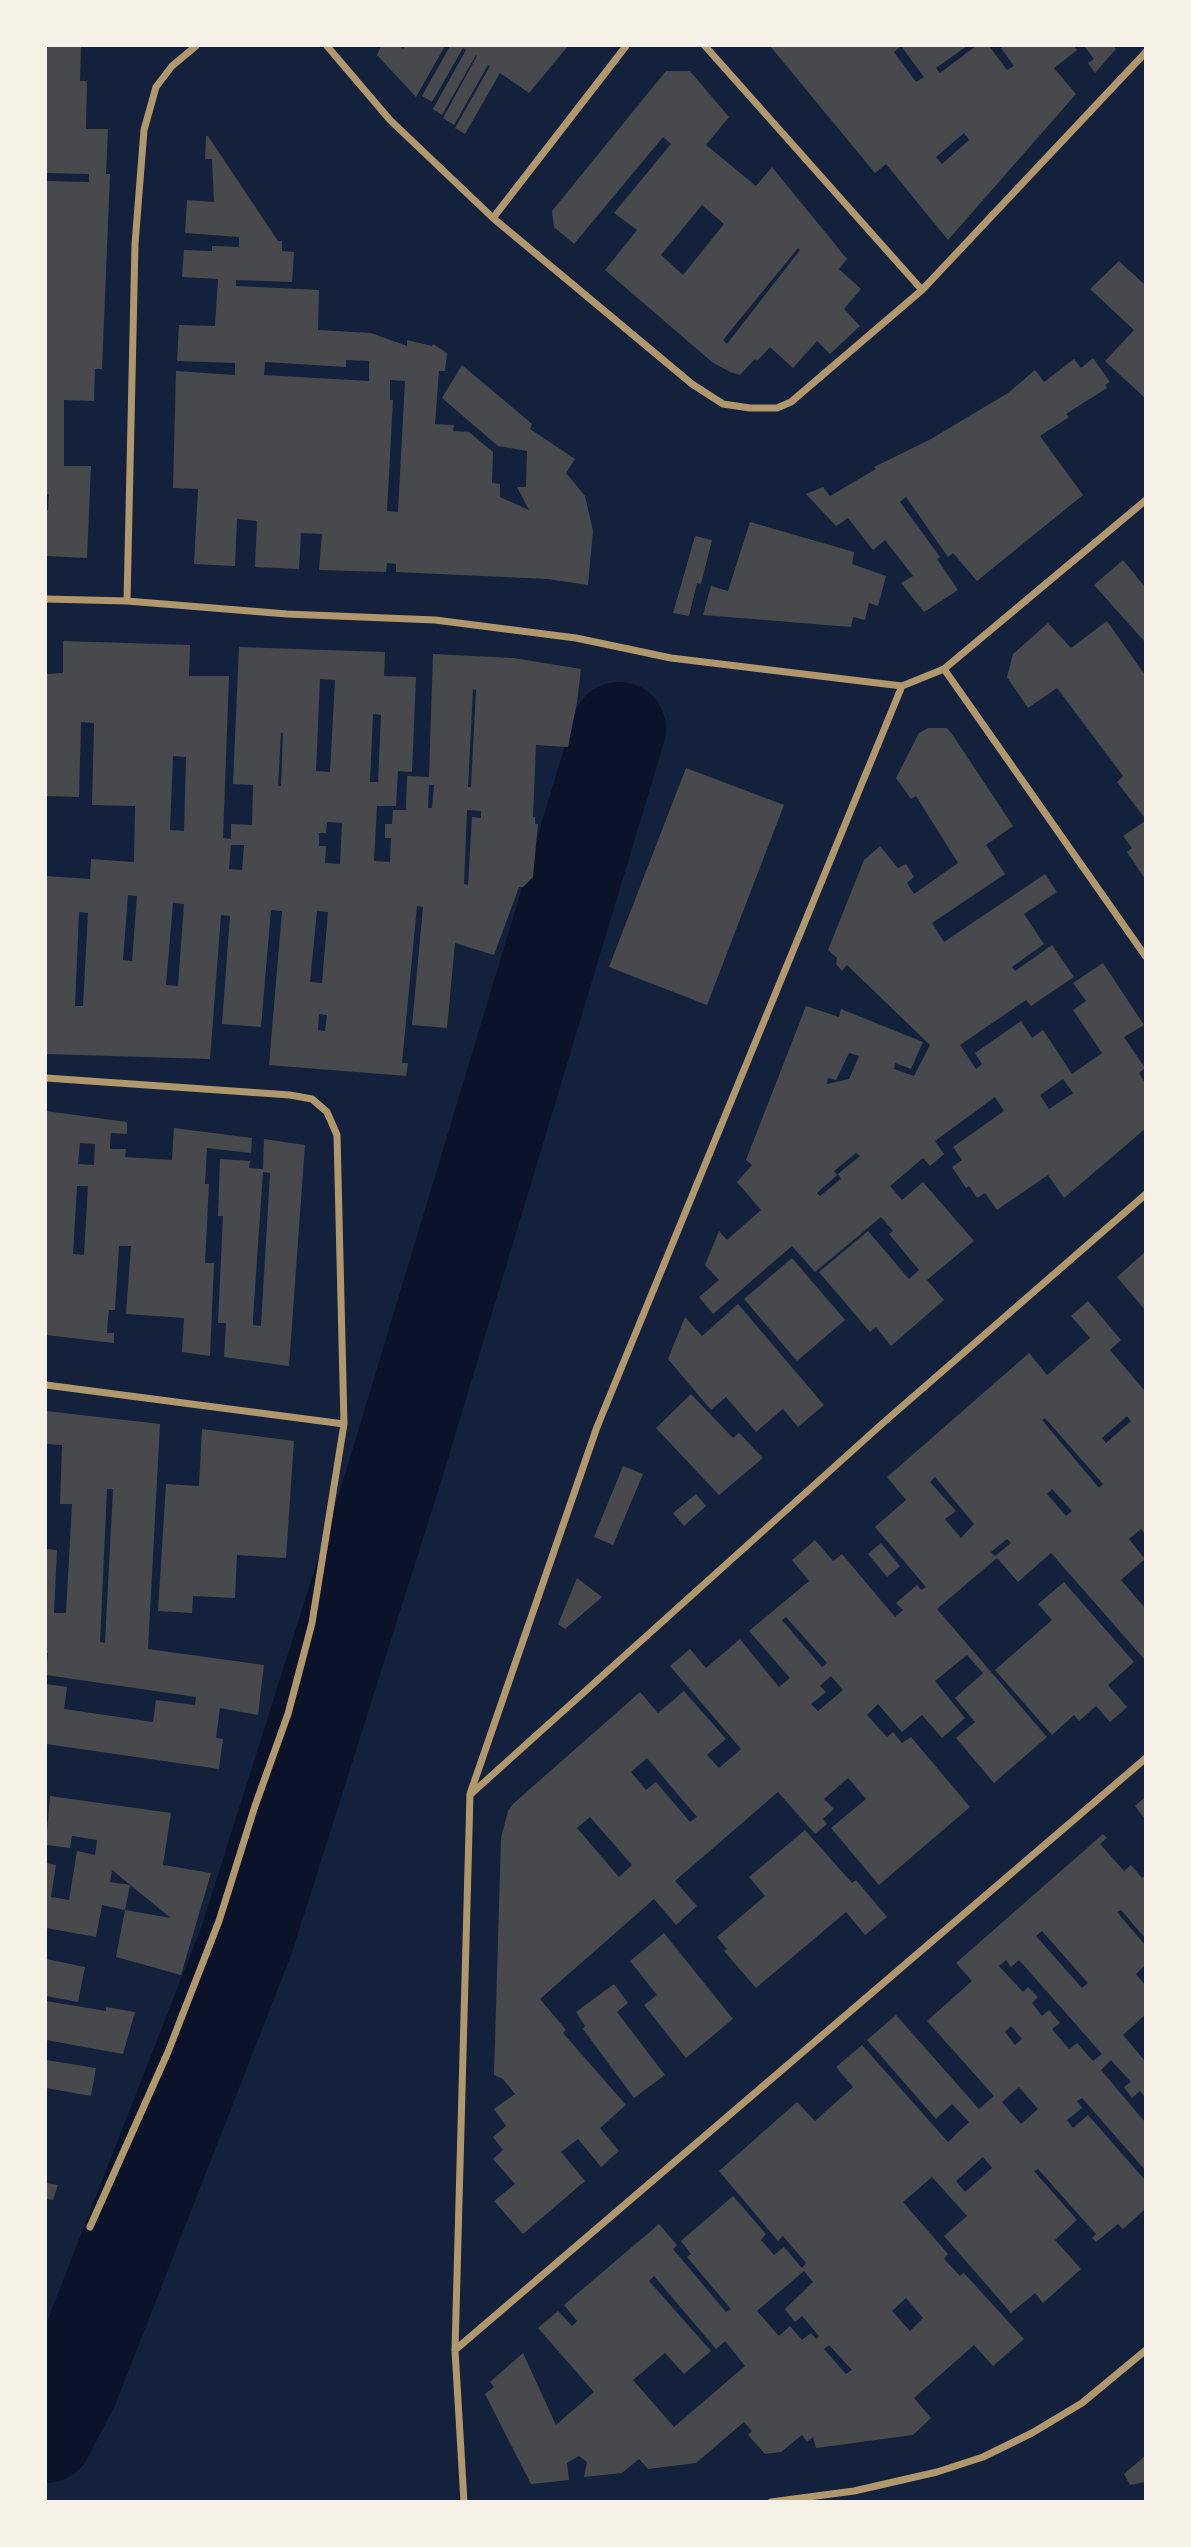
<!DOCTYPE html>
<style>
body{margin:0}
#map{position:relative;width:1191px;height:2547px;overflow:hidden;background:#14213d;font-family:Mulish,sans-serif}
canvas{display:block}
.frame{position:absolute;inset:0;border:47px solid #f6f1e7;pointer-events:none}
</style>
<div id="map">
<canvas width="1191" height="2547"></canvas>
<div class="frame"></div>
</div>
<script>
const ctx = document.querySelector('canvas').getContext('2d');
ctx.lineJoin = 'round';
const shape = rows => new Path2D(rows.map(r => 'M' + r).join(''));
function stroke(path, color, width, dash) { ctx.strokeStyle = color; ctx.lineWidth = width; ctx.lineCap = dash ? 'butt' : 'round'; ctx.setLineDash(dash || []); ctx.stroke(path); }
function fillPath(path, color) { ctx.fillStyle = color; ctx.fill(path, 'evenodd'); }
const river = shape([
 [46,2436,73,2384,247,1939,397,1465,619,729]
]);
const building = shape([
 [46,46,81,46,80,81,87,81,86,129,108,129,106,174,110,174,102,369,95,369,94,401,64,400,64,466,91,466,87,558,46,556,46,510,48,510,49,494,46,494,46,181,89,182,89,174,46,173],
 [381,46,400,46,403,49,405,46,445,46,416,97,377,55],
 [450,46,568,46,529,93,500,73,465,134,455,128,490,66,488,65,454,125,443,118,477,56,476,55,442,115,433,109,466,50,463,48,432,102,422,96],
 [770,46,901,46,894,52,916,82,924,77,901,46,967,46,936,68,940,73,976,46,989,46,1007,70,1014,66,1001,48,1004,46,1074,46,1077,50,1054,68,1076,94,948,240,886,164,875,173],
 [964,133,969,140,942,164,936,157],
 [1084,46,1114,46,1116,49,1095,73,1088,63,1094,59],
 [666,71,690,71,729,117,706,145,756,186,772,167,847,259,839,269,861,289,844,309,860,326,830,354,817,341,793,368,770,347,757,361,755,359,740,375,730,372,712,362,605,270,637,230,614,213,671,144,663,137,574,244,554,227,552,211],
 [702,205,724,224,683,275,661,255],
 [798,248,800,250,727,344,723,340],
 [206,136,208,136,278,241,282,241,282,251,294,252,292,282,236,280,236,286,319,290,318,330,371,333,407,346,407,340,432,346,433,344,447,353,445,371,439,371,435,424,454,425,453,431,469,432,493,452,492,483,500,484,500,497,529,510,517,487,526,487,527,451,498,446,442,398,462,365,532,424,530,429,575,459,566,473,585,496,593,531,588,585,548,579,396,572,396,564,387,563,386,572,319,570,322,534,301,533,299,569,255,567,257,521,237,519,235,566,194,564,198,489,173,488,176,371,235,375,235,363,177,361,179,325,215,326,218,279,182,277,184,250,212,251,212,246,239,247,239,237,185,233,187,200,214,202,212,159,205,159],
 [346,360,369,361,369,381,264,375,265,362,346,367],
 [390,380,405,381,398,512,387,511,393,400,390,400],
 [1119,261,1145,285,1145,398,1105,361,1134,330,1090,289],
 [1093,358,1110,382,1105,385,1107,388,1066,414,1069,417,1040,436,1083,495,977,581,953,553,948,557,906,497,900,502,940,557,937,559,958,590,924,612,901,583,913,576,885,540,873,550,848,518,836,526,806,494,823,487,830,496,876,469,874,467,931,439,1008,393,1035,370,1044,382,1074,359,1081,368],
 [750,522,854,552,852,564,886,576,878,606,869,603,865,620,853,617,851,627,703,615,711,586,728,591],
 [695,536,712,540,701,584,697,583,689,616,673,613],
 [1123,560,1145,587,1145,642,1094,585],
 [1107,621,1145,675,1145,815,1144,817,1117,782,1123,776,1057,688,1028,708,1007,677,1013,654,1048,623,1071,648],
 [63,641,190,645,189,676,229,676,223,838,231,839,231,824,252,825,253,785,233,784,239,647,385,652,384,676,416,677,412,772,398,771,396,806,377,806,374,861,390,862,391,838,385,838,385,824,392,824,393,810,406,810,407,776,429,777,433,654,513,658,581,669,577,702,568,747,536,745,533,817,535,817,535,824,538,824,533,877,523,887,519,887,494,955,455,943,447,1028,412,1025,423,907,417,906,402,1063,408,1063,406,1076,269,1065,282,911,271,910,261,1027,222,1024,230,916,221,915,210,1059,46,1054,46,876,90,879,91,859,134,862,135,806,92,805,94,723,81,722,79,797,46,796,46,674,63,673],
 [320,679,335,680,330,772,316,771],
 [473,689,476,690,471,787,468,787],
 [373,714,381,715,378,782,370,782],
 [281,733,283,733,281,786,278,786],
 [173,756,186,757,184,831,170,830],
 [429,785,434,785,432,808,428,808],
 [467,810,481,811,481,818,472,817,468,885,464,884],
 [327,822,342,823,340,864,325,863,326,846,319,846,319,833,326,833],
 [231,845,244,845,242,870,229,869],
 [128,895,137,896,132,961,123,960],
 [173,903,184,904,178,986,166,985],
 [317,911,328,912,322,983,310,982],
 [79,912,88,913,83,1006,75,1006],
 [319,1014,327,1015,325,1031,318,1030],
 [928,728,947,728,952,734,1013,826,986,845,1005,874,932,923,944,942,1045,874,1057,892,1024,914,1044,944,1012,967,1015,971,1052,945,1074,977,1031,1006,1026,1000,960,1045,976,1069,982,1064,975,1053,1021,1021,1032,1038,1043,1030,1072,1074,1102,1053,1073,1010,1086,1001,1073,983,1103,963,1144,1025,1124,1037,1145,1068,1139,1073,1145,1083,1145,1129,1064,1198,1048,1175,997,1210,985,1193,977,1198,969,1186,966,1188,952,1167,962,1160,953,1147,1004,1111,995,1097,935,1141,944,1154,930,1166,923,1158,890,1186,902,1200,923,1182,974,1241,927,1280,944,1300,891,1346,876,1327,870,1332,819,1272,868,1231,909,1279,919,1270,889,1234,893,1231,881,1217,815,1272,792,1246,713,1314,699,1297,719,1280,705,1265,719,1231,727,1240,761,1210,737,1182,752,1165,746,1160,806,1006,839,1017,841,1009,923,1042,911,1069,895,1063,894,1069,914,1076,930,1045,847,965,842,971,836,964,837,958,828,950,864,860,880,846,898,868,906,864,914,877,907,883,914,894,958,863,916,796,911,799,896,778,919,733],
 [849,1053,859,1056,849,1079,827,1084,828,1078,836,1080],
 [1063,1079,1073,1093,1049,1109,1040,1095],
 [856,1153,860,1156,838,1174,841,1179,820,1196,817,1193,837,1175,834,1171],
 [686,768,784,805,707,1005,609,967],
 [1145,821,1145,879,1127,852,1132,848,1123,836],
 [46,1111,127,1122,127,1134,111,1133,110,1145,110,1149,126,1149,125,1157,172,1160,174,1128,252,1138,251,1153,207,1148,205,1184,209,1184,205,1263,214,1263,210,1356,182,1352,184,1318,126,1314,131,1246,119,1246,115,1310,109,1310,108,1318,107,1333,114,1333,114,1343,46,1335],
 [80,1143,95,1144,94,1165,78,1164],
 [77,1186,88,1186,84,1255,73,1254],
 [264,1139,305,1145,289,1366,224,1357,226,1323,218,1323,223,1216,218,1216,220,1159,250,1161,249,1168,263,1169],
 [263,1172,270,1173,261,1326,253,1325,253,1318],
 [1145,1252,1145,1310,1117,1277],
 [792,1258,845,1320,797,1361,744,1299],
 [1088,1301,1121,1340,1110,1350,1145,1391,1145,1534,1141,1529,1129,1539,1145,1559,1121,1580,1145,1608,1145,1660,1051,1553,1018,1582,997,1558,937,1609,1047,1737,994,1783,956,1738,975,1722,955,1698,983,1673,967,1655,935,1681,965,1718,942,1738,922,1715,902,1732,878,1704,867,1715,887,1737,893,1732,902,1743,911,1737,970,1807,879,1885,831,1828,866,1799,848,1778,824,1799,834,1809,823,1819,827,1824,815,1834,778,1792,675,1881,697,1906,676,1925,654,1899,540,1999,566,2030,563,2033,626,2105,600,2128,619,2151,601,2167,578,2139,561,2152,585,2181,523,2234,494,2201,515,2184,493,2159,503,2150,493,2137,506,2126,494,2109,515,2094,503,2079,494,2075,501,1838,508,1811,513,1804,640,1692,658,1713,684,1691,726,1739,707,1755,719,1768,741,1749,670,1666,690,1649,706,1668,740,1639,779,1687,790,1678,749,1631,809,1581,792,1560,815,1540,833,1561,842,1554,895,1617,903,1610,896,1603,917,1585,921,1590,926,1587,875,1527,906,1500,887,1477,1029,1353,1047,1375,1090,1338,1071,1316],
 [1127,1416,1131,1421,1106,1443,1102,1438],
 [1045,1418,1103,1484,1099,1488,1042,1420],
 [935,1477,974,1524,961,1538,945,1519,956,1511,930,1482],
 [1052,1489,1072,1511,1066,1516,1047,1494],
 [1007,1539,1011,1543,995,1556,997,1558,991,1552],
 [786,1617,827,1663,822,1667,782,1620],
 [831,1676,843,1690,818,1711,811,1704,826,1692,820,1686],
 [647,1758,697,1817,690,1822,656,1782,646,1790,631,1772],
 [590,1817,632,1865,619,1877,577,1828],
 [738,1304,824,1405,798,1427,783,1409,756,1432,726,1397,711,1410,668,1359,685,1317,702,1336],
 [691,1394,733,1438,739,1433,763,1458,719,1495,656,1428],
 [46,1411,160,1424,148,1649,264,1665,258,1715,220,1708,216,1738,223,1739,219,1769,46,1744,46,1684,67,1687,64,1709,153,1722,156,1700,195,1705,196,1697,46,1675,48,1653,46,1653,46,1549,57,1550,54,1613,66,1613,72,1504,60,1504,62,1445,46,1444],
 [107,1489,113,1489,105,1643,100,1642],
 [202,1429,294,1441,286,1558,237,1555,235,1598,193,1596,192,1613,158,1611,166,1484,199,1486],
 [623,1466,643,1474,613,1545,594,1537],
 [696,1494,706,1506,684,1526,673,1513],
 [881,1543,900,1566,887,1577,868,1554],
 [577,1578,602,1597,565,1629,558,1624],
 [1064,1582,1134,1662,1108,1685,1127,1707,1110,1722,1096,1706,1079,1721,1074,1715,1052,1735,995,1670,1052,1620,1038,1604],
 [50,1796,171,1813,163,1865,211,1873,181,1975,116,1957,125,1910,102,1905,96,1937,46,1928,46,1863,56,1865,51,1897,69,1900,77,1851,95,1855,97,1840,72,1836,70,1848,46,1845],
 [112,1870,134,1888,171,1918,125,1910,130,1885,110,1882],
 [1145,1797,1145,1819,1135,1806],
 [805,1830,852,1883,856,1880,887,1917,865,1935,846,1912,756,1988,724,1951,727,1949,717,1937,765,1896,749,1877],
 [1103,1834,1107,1838,1100,1844,1124,1871,1131,1865,1142,1878,1145,1875,1145,1938,1121,1910,1117,1912,1145,1945,1145,1965,1136,1974,1145,1985,1145,2015,1123,2035,1145,2061,1145,2097,1140,2091,1132,2098,1124,2087,1131,2082,1111,2060,1101,2070,1145,2122,1145,2170,1082,2098,1077,2101,1082,2108,1067,2120,1073,2128,1088,2115,1145,2180,1145,2209,1123,2229,1118,2224,1096,2242,1092,2238,1096,2234,1038,2169,1034,2171,1077,2220,1055,2240,1081,2269,1043,2303,1035,2293,1011,2313,944,2236,967,2216,932,2177,903,2202,948,2254,944,2259,960,2276,964,2273,1024,2339,993,2366,974,2345,914,2398,931,2418,913,2435,816,2448,813,2437,807,2442,802,2435,781,2452,765,2454,748,2435,752,2431,744,2422,696,2463,648,2469,639,2459,622,2473,584,2477,587,2462,579,2456,567,2463,569,2480,531,2484,485,2394,494,2387,490,2382,523,2353,556,2425,594,2392,538,2328,558,2311,572,2326,577,2321,564,2305,659,2224,677,2245,673,2249,726,2312,731,2309,687,2257,691,2254,681,2241,733,2196,766,2234,761,2240,774,2255,784,2247,802,2268,806,2263,783,2236,778,2241,719,2171,797,2102,815,2121,853,2087,836,2067,862,2045,948,2142,969,2122,952,2104,936,2119,867,2040,896,2015,979,2109,994,2096,927,2021,972,1981,956,1963],
 [1042,1931,1088,1983,1082,1988,1036,1936],
 [1006,1960,1011,1967,1019,1960,1102,2054,1093,2061,1077,2043,1069,2049,1052,2029,1060,2023,1049,2010,1042,2016,1032,2003,1038,1997,1028,1987,1023,1992,999,1966],
 [1011,2026,1022,2039,1015,2045,1005,2032],
 [1019,2087,1038,2109,1021,2124,1002,2102],
 [983,2157,992,2168,965,2192,956,2181],
 [804,2271,813,2282,785,2309,795,2322,802,2316,819,2336,816,2339,811,2333,802,2340,790,2326,779,2336,757,2311],
 [654,2276,716,2349,725,2341,745,2366,674,2427,633,2380,665,2353,684,2374,711,2351,649,2281],
 [906,2298,923,2318,910,2331,892,2311],
 [829,2345,852,2370,846,2374,824,2349],
 [664,1933,733,2019,686,2058,644,2005,657,1995,630,1961],
 [46,1959,85,1967,78,2002,46,1996],
 [614,1984,628,2003,617,2012,665,2075,634,2098,583,2029,585,2026,576,2012],
 [46,2001,106,2011,106,2007,135,2012,123,2054,46,2040],
 [46,2060,96,2068,91,2096,46,2088],
 [46,2183,58,2185,53,2200,46,2199],
 [1145,2456,1145,2482,1130,2485,1124,2474]
]);
const minor = shape([
 [327,46,390,120,493,218,692,384,723,404,750,408,777,408,791,402,922,290,1146,52],
 [705,46,922,290],
 [493,218,626,46],
 [46,599,127,601,287,614,435,620,576,638,671,658,902,686,944,669,1146,500],
 [127,601,135,244,144,130,156,87,172,66,196,46],
 [944,669,1146,957],
 [46,1078,290,1095,312,1099,327,1112,337,1135,344,1424,312,1623,288,1714,255,1806,219,1921,168,2052,90,2227],
 [46,1385,344,1424],
 [471,1794,883,1423,1146,1194],
 [455,2350,1146,1758],
 [464,2502,455,2350,470,1794,597,1427,902,686],
 [771,2502,854,2491,937,2472,983,2457,1032,2433,1082,2403,1146,2350]
]);
stroke(river, '#0b132b', 94);
fillPath(building, '#48494c');
stroke(minor, '#b1986c', 7);
</script>
